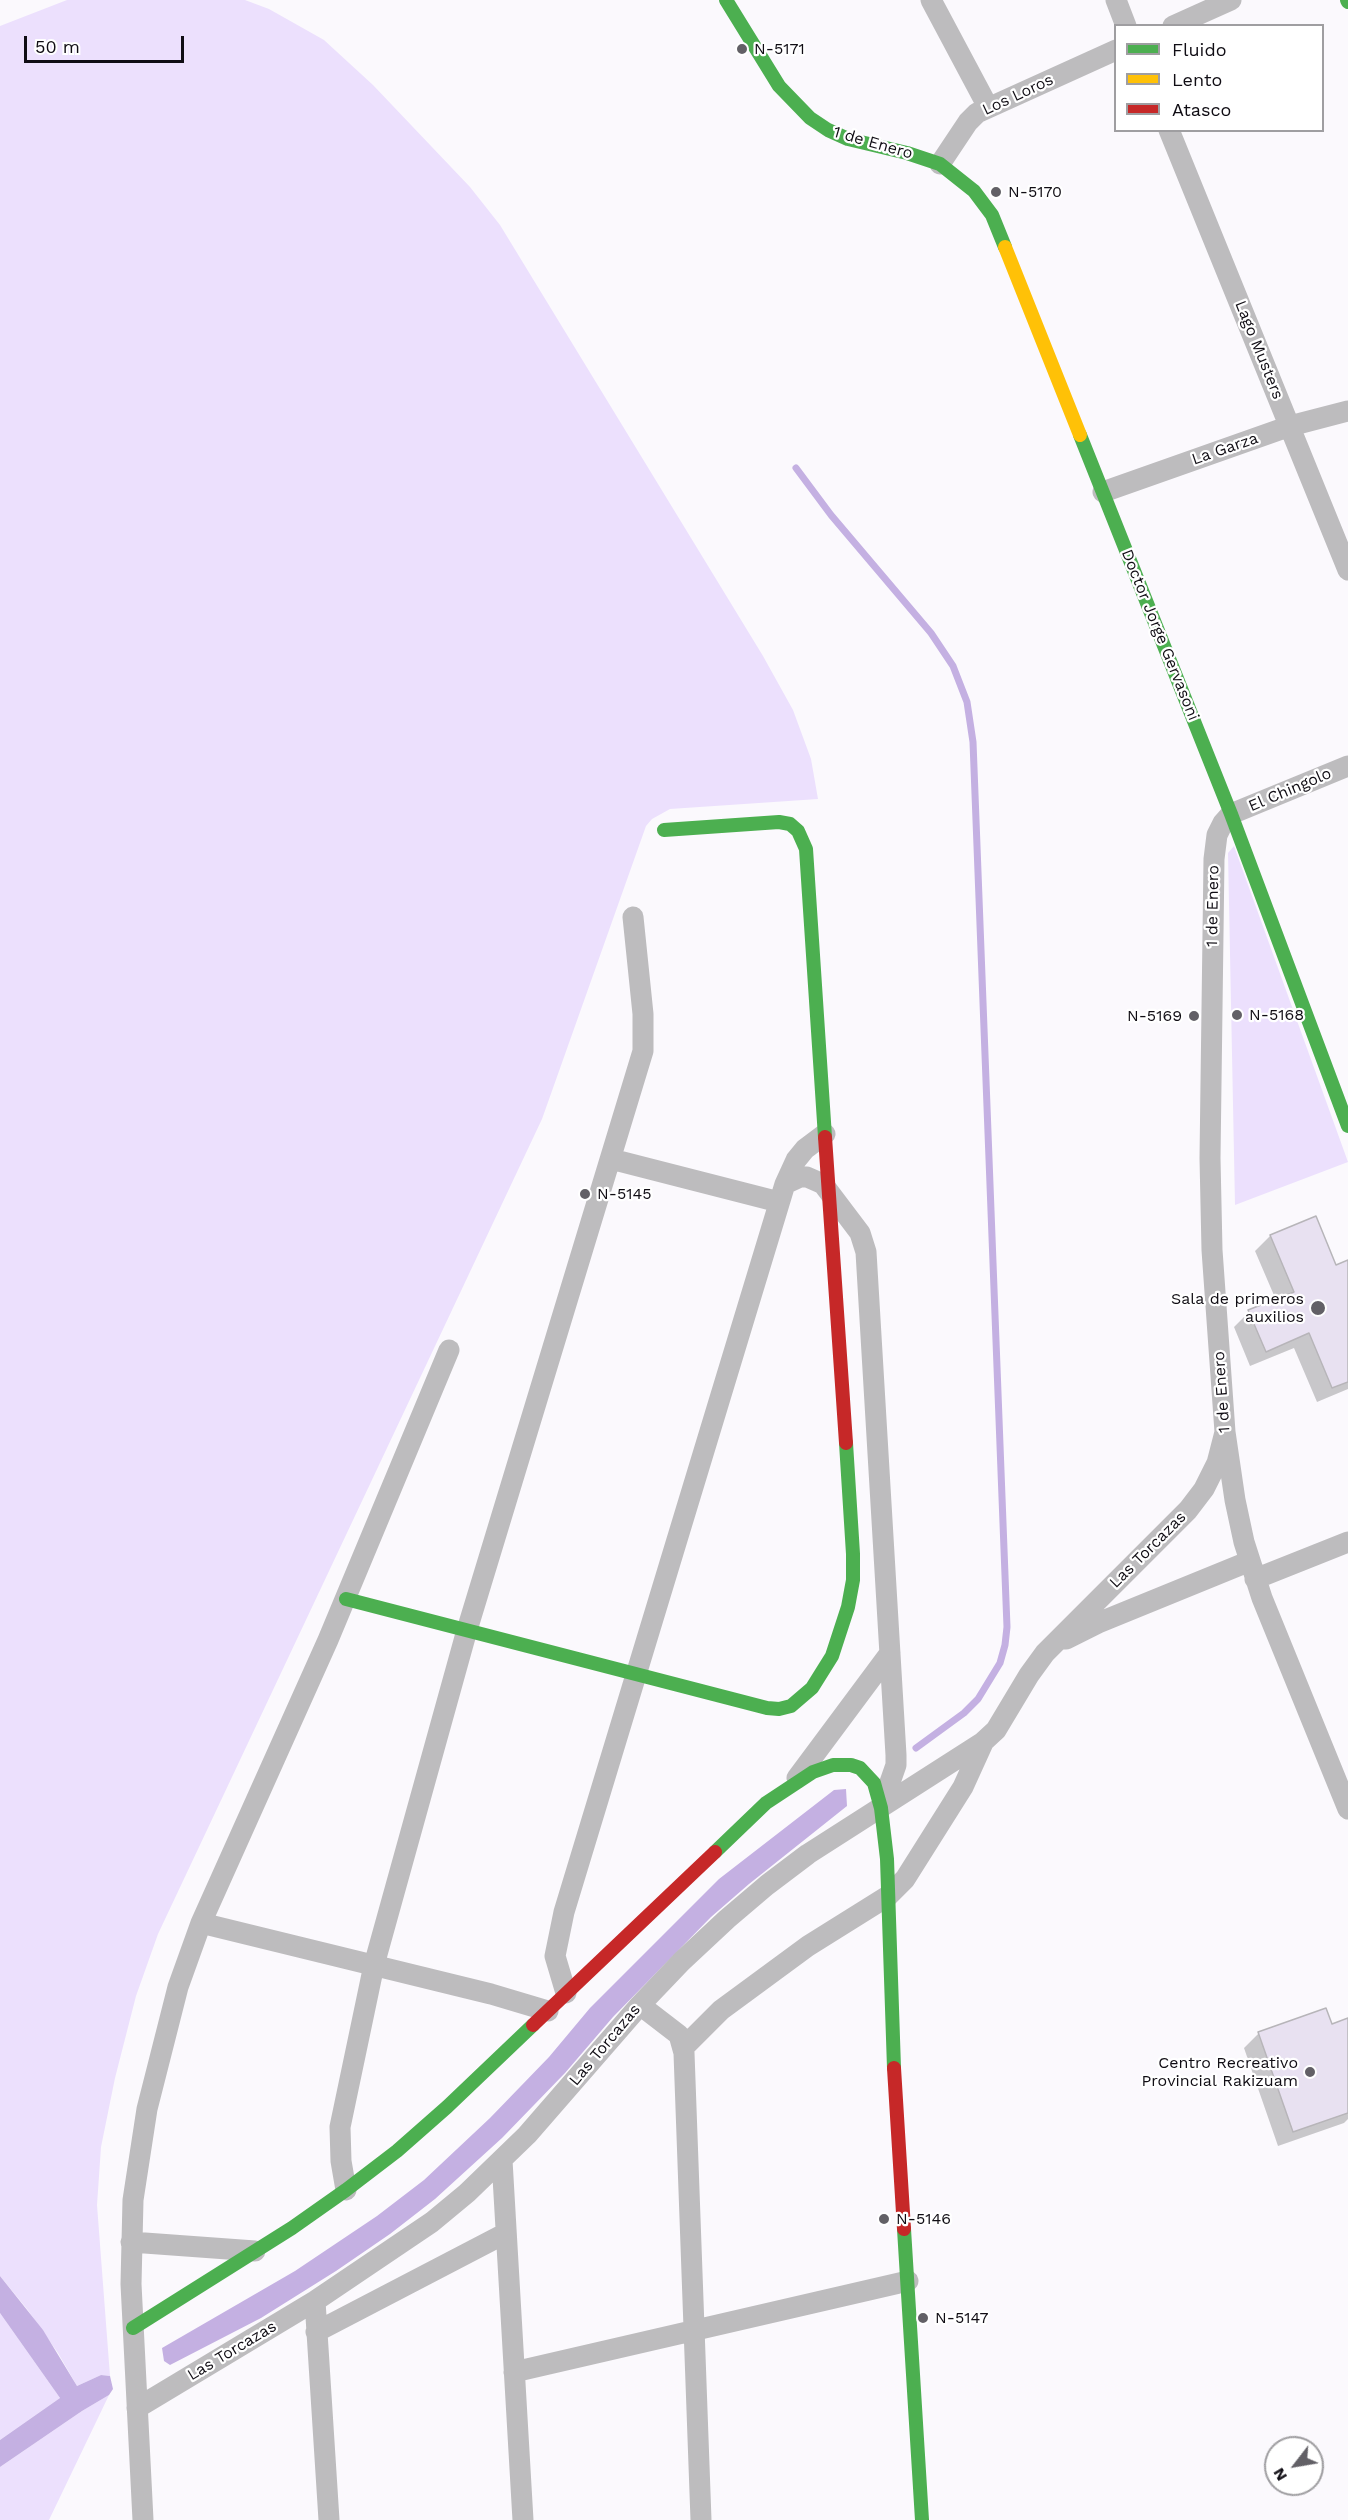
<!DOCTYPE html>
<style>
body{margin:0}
#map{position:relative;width:1348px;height:2520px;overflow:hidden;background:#fbf9fd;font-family:"Work Sans",sans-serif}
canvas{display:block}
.legend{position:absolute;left:1114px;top:24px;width:210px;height:108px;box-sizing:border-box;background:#fff;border:2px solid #9f9ea1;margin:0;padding:8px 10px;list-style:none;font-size:18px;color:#100d14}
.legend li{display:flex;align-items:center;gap:12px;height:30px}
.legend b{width:30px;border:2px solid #9f9ea1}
.north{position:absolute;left:1264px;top:2436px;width:60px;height:60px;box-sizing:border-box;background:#fff;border:2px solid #9f9ea1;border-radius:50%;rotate:239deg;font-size:16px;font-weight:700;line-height:24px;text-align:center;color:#100d14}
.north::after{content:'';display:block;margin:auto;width:21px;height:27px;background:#626066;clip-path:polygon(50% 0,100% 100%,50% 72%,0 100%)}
.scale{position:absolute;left:24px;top:36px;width:160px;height:27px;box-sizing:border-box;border:3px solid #100d14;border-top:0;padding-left:8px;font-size:18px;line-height:21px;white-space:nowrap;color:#100d14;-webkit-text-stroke:4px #fff;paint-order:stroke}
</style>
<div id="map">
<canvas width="1348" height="2520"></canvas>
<ul class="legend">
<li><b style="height:8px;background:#4caf50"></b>Fluido</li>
<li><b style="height:8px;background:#ffc107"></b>Lento</li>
<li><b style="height:8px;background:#c62828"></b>Atasco</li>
</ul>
<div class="north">N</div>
<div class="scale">50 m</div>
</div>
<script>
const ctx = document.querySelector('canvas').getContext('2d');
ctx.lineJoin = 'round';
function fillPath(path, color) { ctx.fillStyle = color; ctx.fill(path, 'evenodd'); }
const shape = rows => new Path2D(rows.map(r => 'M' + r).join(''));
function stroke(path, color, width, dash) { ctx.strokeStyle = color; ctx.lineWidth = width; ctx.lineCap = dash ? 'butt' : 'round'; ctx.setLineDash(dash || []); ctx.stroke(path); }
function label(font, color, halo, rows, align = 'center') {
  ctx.font = font + ' "Work Sans",sans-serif'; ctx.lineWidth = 4.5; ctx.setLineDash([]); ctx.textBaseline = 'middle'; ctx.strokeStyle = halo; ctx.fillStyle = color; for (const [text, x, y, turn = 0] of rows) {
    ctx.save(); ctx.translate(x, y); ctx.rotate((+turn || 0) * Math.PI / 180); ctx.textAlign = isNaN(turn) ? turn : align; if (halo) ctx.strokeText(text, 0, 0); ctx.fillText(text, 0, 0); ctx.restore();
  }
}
const green = shape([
 [67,0,245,0,269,9,324,40,373,85,470,187,500,225,763,656,793,710,811,759,818,799,670,809,652,819,646,826,542,1119,158,1934,136,1996,115,2078,101,2147,97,2205,110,2376,101,2375,77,2386,58,2353,27,2309,0,2276,0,26],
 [1234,846,1348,1162,1235,1205,1228,853],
 [0,2313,60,2398,0,2440],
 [109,2395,49,2520,0,2520,0,2467,82,2411]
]);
const water = shape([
 [846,1789,847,1806,749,1884,711,1917,613,2017,565,2073,502,2138,435,2199,390,2234,336,2271,261,2318,170,2365,164,2361,162,2348,295,2271,377,2216,424,2180,490,2118,549,2057,590,2008,719,1879,834,1790],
 [0,2276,43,2330,77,2386,101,2375,110,2376,113,2389,109,2395,82,2411,0,2467,0,2440,60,2398,0,2313]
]);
const shadow = shape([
 [1270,1236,1336,1267,1348,1262,1348,1389,1317,1402,1294,1348,1250,1366,1234,1327,1249,1312,1276,1300,1255,1251],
 [1348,2023,1348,2119,1344,2123,1278,2146,1244,2048,1259,2033]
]);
const stream = shape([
 [796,468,831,515,931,633,953,666,967,702,973,742,1007,1627,1005,1645,1000,1663,978,1699,964,1713,916,1748]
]);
const building = shape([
 [1316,1216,1336,1265,1348,1260,1348,1382,1332,1388,1309,1333,1266,1352,1248,1310,1294,1292,1270,1235,1316,1216],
 [1326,2008,1332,2024,1348,2018,1348,2113,1293,2132,1258,2032,1326,2008]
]);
const street = shape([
 [931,0,988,107],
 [1116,0,1126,26],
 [1173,26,1231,0],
 [1169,130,1348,570],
 [940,164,968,122,977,113,1116,50],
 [1103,492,1290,426,1348,411],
 [1348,766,1231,814,1223,823,1217,835,1214,859,1210,1158,1212,1250,1225,1432,1235,1500,1244,1542,1262,1598,1348,1809],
 [611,1159,779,1202],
 [785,1184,800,1177,807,1177,823,1184,860,1233,866,1252,896,1755,896,1765,881,1808],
 [1255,1579,1348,1542],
 [1066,1639,1098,1623,1250,1561],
 [797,1778,890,1653],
 [201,1923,491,1994,548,2011],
 [566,1993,555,1956,564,1912,785,1184,796,1160,805,1149,825,1134],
 [640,2005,679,2035,684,2053,701,2520],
 [683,2048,721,2010,808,1946,888,1896,905,1879,963,1787,983,1743],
 [502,2160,523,2520],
 [346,2190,341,2161,340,2127,374,1965,467,1630,643,1051,643,1014,633,917],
 [131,2242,255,2251],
 [315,2301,329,2520],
 [316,2332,506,2233],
 [514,2372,908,2281],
 [137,2408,315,2301,432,2222,467,2193,527,2135,640,2005,682,1961,727,1919,767,1885,808,1854,983,1742,996,1730,1029,1675,1045,1653,1188,1510,1204,1489,1217,1463,1225,1432],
 [143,2520,131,2284,133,2200,147,2109,178,1987,201,1923,328,1640,449,1350]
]);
const fast = shape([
 [726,0,779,86,810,118,828,130,848,139,907,153,940,164,974,191,992,215,1005,247],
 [1347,0,1348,2],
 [1080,435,1231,814,1348,1126],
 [664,830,779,822,790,824,798,831,806,849,825,1137],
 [346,1599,767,1708,779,1709,791,1706,812,1688,832,1656,848,1607,853,1580,853,1554,846,1443],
 [715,1852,766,1803,813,1772,833,1765,851,1765,860,1768,874,1783,881,1808,887,1859,894,2068],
 [904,2229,922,2520],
 [133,2328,292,2228,346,2190,397,2151,447,2107,533,2025]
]);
const slow = shape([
 [1005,247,1080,435]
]);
const jam = shape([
 [825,1137,846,1443],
 [533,2025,715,1852],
 [894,2068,904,2229]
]);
const markers = [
 [742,49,6,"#626066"],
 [996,192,6,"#626066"],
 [1237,1015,6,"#626066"],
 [1194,1016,6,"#626066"],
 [585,1194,6,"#626066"],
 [1318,1308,8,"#626066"],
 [1310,2072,6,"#626066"],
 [884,2219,6,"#626066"],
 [923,2318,6,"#626066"]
];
const poiNames = [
 ["N-5171",754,49],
 ["N-5170",1008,192],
 ["N-5168",1249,1015],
 ["N-5169",1182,1016,"right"],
 ["N-5145",597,1194],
 ["Sala de primeros",1304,1299,"right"],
 ["auxilios",1304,1317,"right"],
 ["Centro Recreativo",1298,2063,"right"],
 ["Provincial Rakizuam",1298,2081,"right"],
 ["N-5146",896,2219],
 ["N-5147",935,2318]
];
const streetNames = [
 ["Los Loros",1018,95,-25],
 ["1 de Enero",873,143,16],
 ["Lago Musters",1259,350,68],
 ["La Garza",1225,449,-19],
 ["Doctor Jorge Gervasoni",1160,635,68],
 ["El Chingolo",1290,790,-23],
 ["1 de Enero",1213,906,-89],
 ["1 de Enero",1222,1392,-94],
 ["Las Torcazas",1148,1550,-45],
 ["Las Torcazas",605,2045,-50],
 ["Las Torcazas",232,2351,-31]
];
fillPath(green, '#ece0fd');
fillPath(water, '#c4b0e2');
fillPath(shadow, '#0003');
stroke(stream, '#c4b0e2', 7);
fillPath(building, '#e8e1f1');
stroke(building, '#b7b5b9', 1.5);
stroke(street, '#bdbcbe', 21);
stroke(fast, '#4caf50', 14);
stroke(slow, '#ffc107', 14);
stroke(jam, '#c62828', 14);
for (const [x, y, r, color] of markers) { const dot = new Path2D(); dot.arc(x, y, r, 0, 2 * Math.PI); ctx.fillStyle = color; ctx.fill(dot); stroke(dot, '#fff', 2); }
label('16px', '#100d14', '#fff', poiNames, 'left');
label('16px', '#100d14', '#fff', streetNames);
</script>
